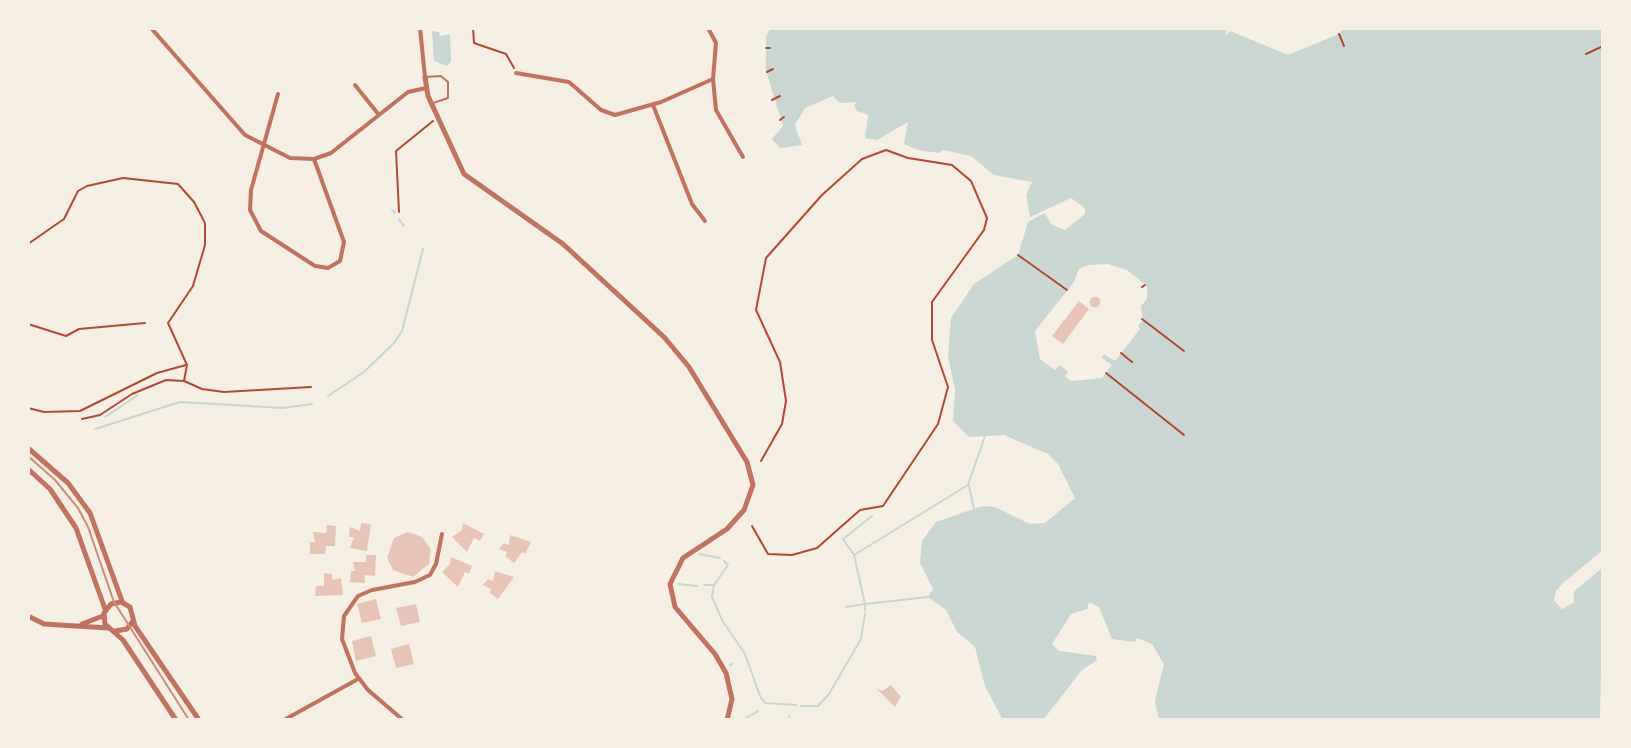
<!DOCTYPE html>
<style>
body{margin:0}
#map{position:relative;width:1631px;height:748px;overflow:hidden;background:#f6efe4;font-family:"Source Sans 3",sans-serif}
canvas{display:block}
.frame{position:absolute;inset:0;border:30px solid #f6efe4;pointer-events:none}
</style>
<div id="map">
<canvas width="1631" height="748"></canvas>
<div class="frame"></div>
</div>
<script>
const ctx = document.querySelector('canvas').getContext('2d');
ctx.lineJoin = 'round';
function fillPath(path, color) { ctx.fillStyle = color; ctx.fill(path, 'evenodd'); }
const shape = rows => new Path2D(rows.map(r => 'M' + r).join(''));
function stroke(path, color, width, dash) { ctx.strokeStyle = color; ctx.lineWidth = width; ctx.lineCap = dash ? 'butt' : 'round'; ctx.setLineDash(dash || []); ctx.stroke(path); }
const water = shape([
 [770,28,1227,28,1225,36,1230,31,1288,55,1339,34,1343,28,1603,28,1603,550,1564,582,1556,591,1554,600,1562,609,1574,602,1574,591,1603,567,1600,720,1159,720,1155,701,1164,664,1152,644,1137,638,1135,642,1112,639,1099,607,1089,602,1087,609,1071,614,1052,644,1059,651,1096,656,1097,660,1082,670,1043,720,1003,720,985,686,975,647,957,632,946,610,928,597,933,589,920,563,922,541,936,522,982,506,995,507,1030,524,1045,523,1075,498,1058,464,1048,454,1004,435,969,437,953,421,955,390,948,356,951,318,974,284,1018,255,1028,222,1045,213,1051,224,1065,230,1085,214,1085,208,1071,198,1030,217,1026,195,1032,182,994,175,971,156,943,150,939,153,918,150,904,144,908,122,877,140,865,138,868,115,857,111,854,105,857,102,840,103,833,96,805,108,795,125,802,145,780,148,772,139,783,126,766,71,766,37],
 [1108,264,1127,270,1147,286,1147,299,1141,306,1143,319,1138,326,1140,329,1115,361,1104,354,1102,358,1112,365,1102,378,1071,381,1065,376,1068,372,1060,365,1055,370,1040,359,1035,331,1074,282,1079,269,1088,265],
 [432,31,439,32,440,36,450,34,451,61,447,66,434,61]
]);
const pier = shape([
 [1603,550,1603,555,1559,593,1560,603,1567,603,1573,597,1571,589,1603,563,1603,567,1574,591,1574,602,1562,609,1554,600,1556,591]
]);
const stream = shape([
 [392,210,395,213],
 [399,219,404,226],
 [328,396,364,372,395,342,402,331,423,249],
 [105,417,138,395],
 [95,429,180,402,283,408,312,404],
 [969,486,974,509],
 [699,554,720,558],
 [854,555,968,485,985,436],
 [724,561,728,565,714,585,712,597,722,620,745,654,760,696,765,703,796,705],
 [678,584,697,586],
 [704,585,714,585],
 [846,607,865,604,854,555,843,539,872,516],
 [865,611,865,604,928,597],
 [730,665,732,664],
 [801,706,818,706,829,694,861,639,865,614],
 [789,716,790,720],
 [746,718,758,711]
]);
const building = shape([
 '1089.5 302a5.5 5.5 0 1 1 11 0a5.5 5.5 0 1 1-11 0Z',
 [1079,301,1089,309,1063,344,1052,336],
 [361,523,371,524,367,551,350,548,354,537,349,537,350,527,360,531],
 [463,523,484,534,480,541,474,538,467,552,452,537,462,530],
 [327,525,336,526,335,546,326,546,325,554,310,554,310,542,315,542,313,532,326,533],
 [408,532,422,537,431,549,429,564,413,577,393,570,387,558,394,538],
 [510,535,531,542,525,554,522,552,514,563,505,556,507,552,499,549,504,543,509,545],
 [366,555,376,555,375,576,365,575,365,583,350,582,351,571,355,571,353,562,366,562],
 [451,557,472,566,469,574,465,572,458,587,442,572,450,564],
 [495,571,514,577,498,599,490,593,491,589,483,585,488,579,493,581],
 [324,573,332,574,332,580,341,578,343,595,315,596,316,586,324,586],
 [376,599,381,619,362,623,357,604],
 [416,604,420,622,401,626,396,608],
 [371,636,376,656,356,661,352,641],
 [409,644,414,664,396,668,391,649],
 [891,685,901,697,895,707,876,688,882,691]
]);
const path = shape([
 [473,28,474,43,506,54,514,68],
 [1339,34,1344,46],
 [766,48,770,48],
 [1586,54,1603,46],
 [767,72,773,69],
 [772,100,780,96],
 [780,120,784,117],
 [399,212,396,151,433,121],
 [28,244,64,219,78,191,87,186,123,178,178,184,194,202,205,223,205,245,193,286,168,323,187,365,184,381],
 [1018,255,1067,290],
 [1142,287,1145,285],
 [1142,319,1184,351],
 [28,324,66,336,79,329,145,323],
 [1121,353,1132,362],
 [1106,373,1184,435],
 [28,408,44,412,80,411,157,373,186,365],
 [82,419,100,415,132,394,166,380,184,381,202,389,224,392,311,387],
 [752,526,768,554,792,555,817,548,860,510,883,506,938,424,948,387,932,340,932,302,984,230,987,218,971,181,952,165,908,158,886,150,862,159,822,195,766,258,756,310,780,362,786,401,782,424,761,461]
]);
const service = shape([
 [426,77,441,76,448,82,448,98,433,103]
]);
const minor = shape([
 [151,28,245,135,290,158,314,159,331,153,408,92,426,88],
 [420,28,425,77],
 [516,73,569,82,601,110,615,115,661,102,713,79,716,43,708,28],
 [713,79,716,110,743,157],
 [355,85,379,115],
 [278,94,251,190,250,210,261,231,315,266,328,268,340,261,344,242,314,159],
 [653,105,692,204,705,221],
 [284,720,358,679],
 [403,720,368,690,355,673,342,639,344,616,358,596,372,590,415,582,430,575,436,564,442,534]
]);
const tertiary = shape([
 [425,77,428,96,464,174,563,244,664,337,689,367,747,462,753,485,744,510,727,529,683,558,670,584,675,607,715,654,726,673,732,699,727,720],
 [28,448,68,483,90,513,122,601],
 [28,469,50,489,76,528,105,609],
 [28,616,44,624,108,628],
 [82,624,103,616],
 [115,631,127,629,133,621],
 [176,720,123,640,105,624,104,613,111,604,121,602,130,607,135,626,199,720]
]);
const tram = shape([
 [28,456,55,480,78,508,88,527,114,602,189,720]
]);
fillPath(water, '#c9d6d2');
fillPath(pier, '#f6efe4');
stroke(stream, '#c9d6d2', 2);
fillPath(building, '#e6c5b7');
stroke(path, '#b5482f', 2);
stroke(service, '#c5725c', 2);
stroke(minor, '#c5725c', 4);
stroke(tertiary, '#c5725c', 5);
stroke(tram, '#cf8b77', 2);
</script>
